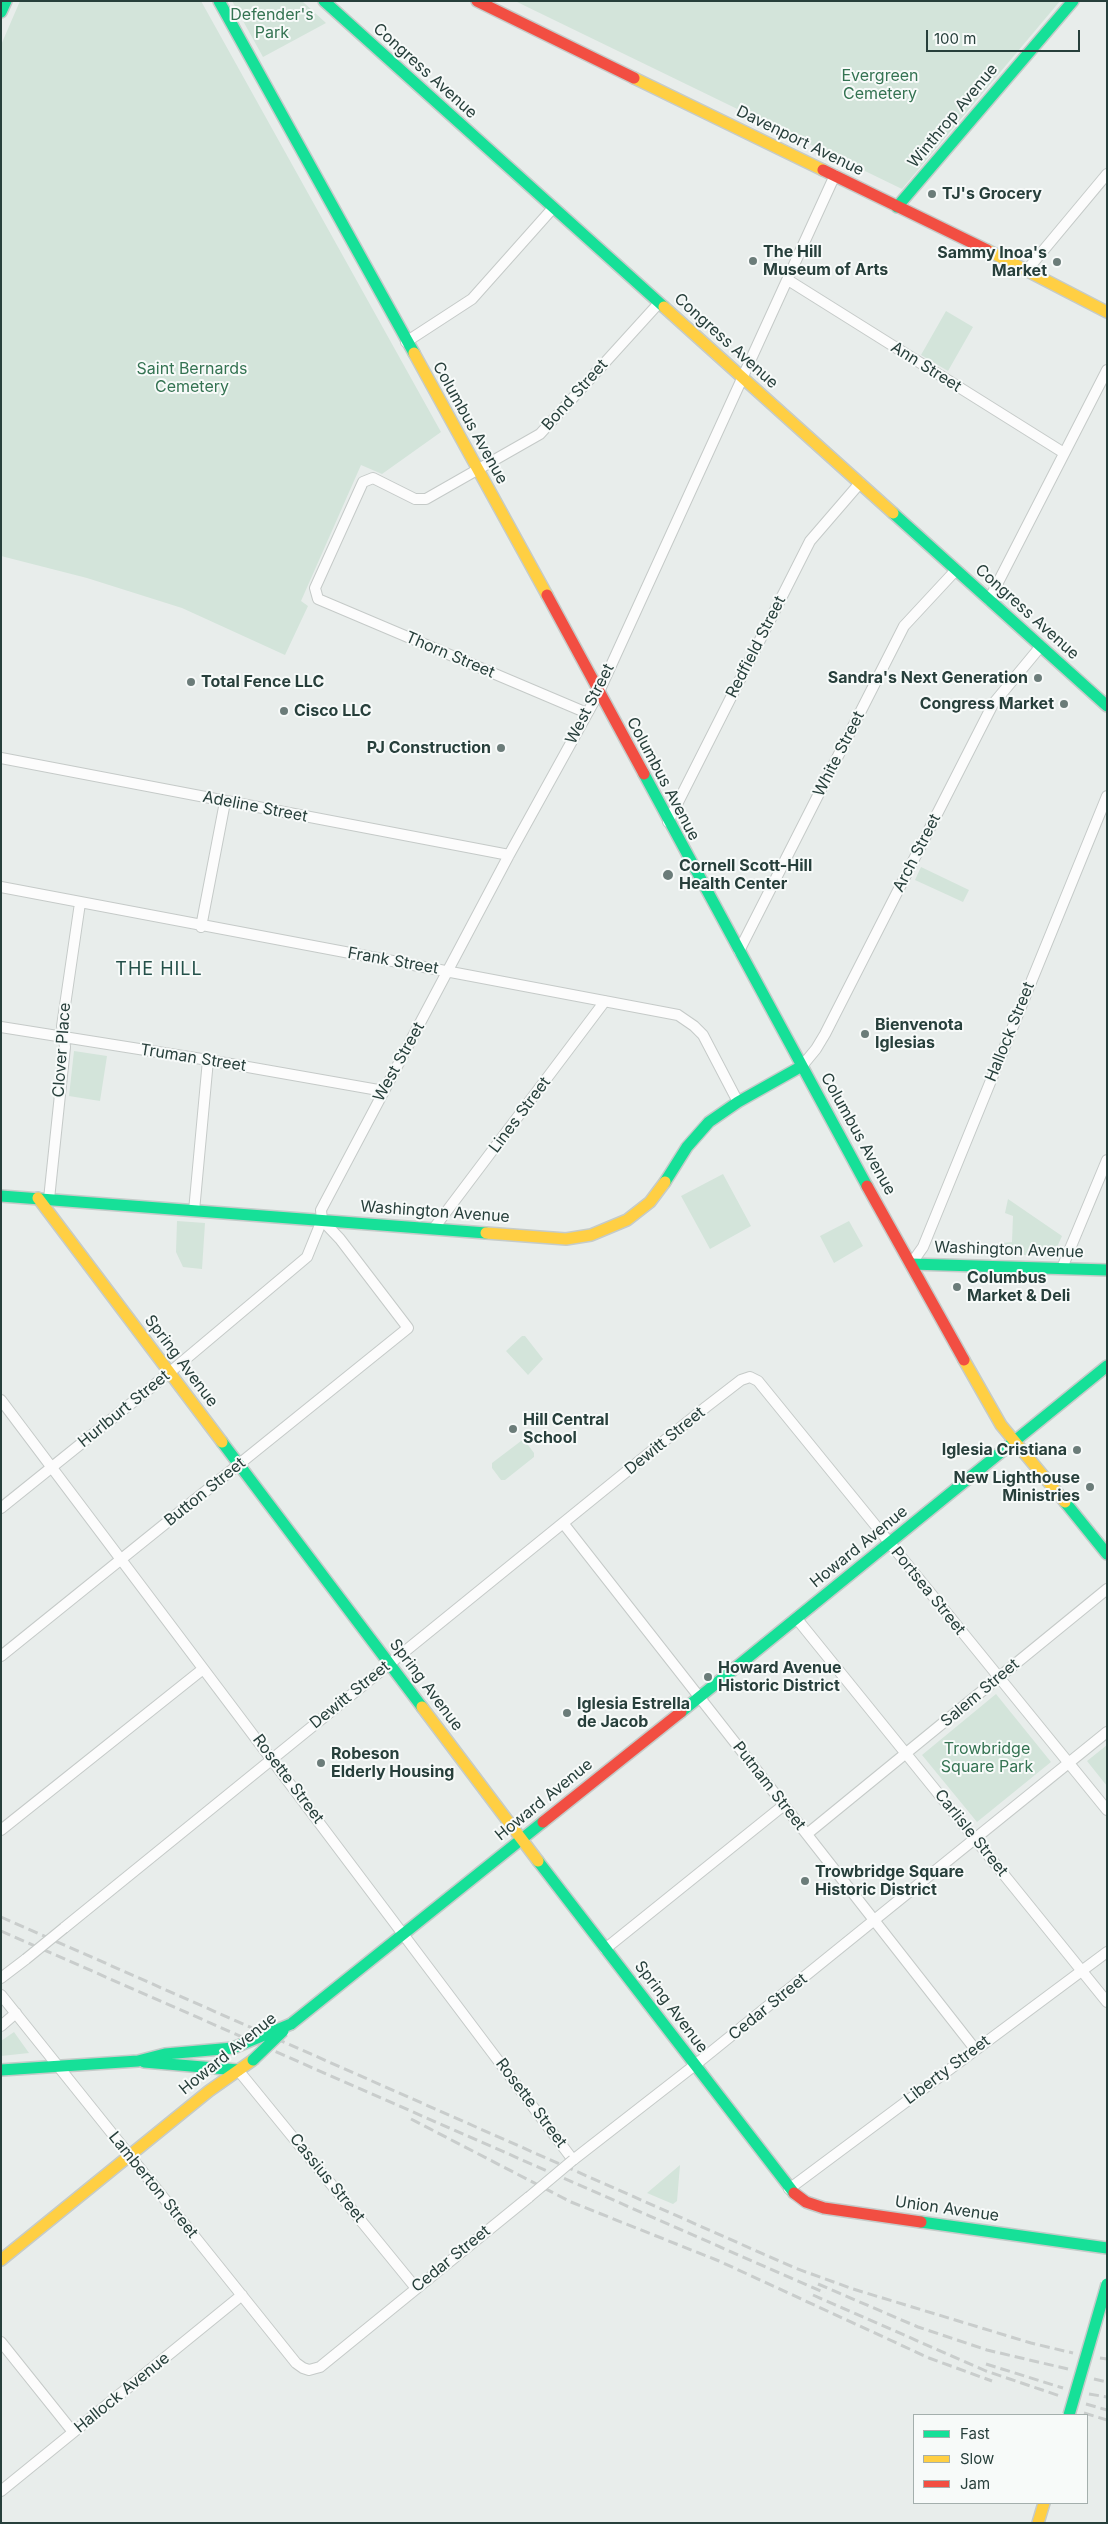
<!DOCTYPE html>
<style>
body{margin:0}
#map{position:relative;width:1108px;height:2524px;overflow:hidden;background:#e8edeb;font-family:Inter,sans-serif}
canvas{display:block}
.frame{position:absolute;inset:0;border:2px solid #273f3b;pointer-events:none}
.legend{position:absolute;left:913px;top:2414px;width:175px;height:90px;box-sizing:border-box;background:#f7faf9;border:1px solid #a4afad;margin:0;padding:6px 9px;list-style:none;font-size:15px;color:#273f3b}
.legend li{display:flex;align-items:center;gap:10px;height:25px}
.legend b{width:25px;border:1px solid #a4afad}
.scale{position:absolute;left:926px;top:30px;width:154px;height:22px;box-sizing:border-box;border:2px solid #273f3b;border-top:0;padding-left:6px;font-size:15px;line-height:18px;white-space:nowrap;color:#273f3b;-webkit-text-stroke:4px #f7faf9;paint-order:stroke}
</style>
<div id="map">
<canvas width="1108" height="2524"></canvas>
<div class="frame"></div>
<ul class="legend">
<li><b style="height:6px;background:#16e098"></b>Fast</li>
<li><b style="height:6px;background:#ffcf43"></b>Slow</li>
<li><b style="height:6px;background:#f24e42"></b>Jam</li>
</ul>
<div class="scale">100 m</div>
</div>
<script>
const ctx = document.querySelector('canvas').getContext('2d');
ctx.lineJoin = 'round';
function fillPath(path, color) { ctx.fillStyle = color; ctx.fill(path, 'evenodd'); }
const shape = rows => new Path2D(rows.map(r => 'M' + r).join(''));
function stroke(path, color, width, dash) { ctx.strokeStyle = color; ctx.lineWidth = width; ctx.lineCap = dash ? 'butt' : 'round'; ctx.setLineDash(dash || []); ctx.stroke(path); }
function label(font, color, halo, rows, align = 'center') {
  ctx.font = font + ' Inter,sans-serif'; ctx.lineWidth = 4; ctx.setLineDash([]); ctx.textBaseline = 'middle'; ctx.strokeStyle = halo; ctx.fillStyle = color; for (const [text, x, y, turn = 0] of rows) {
    ctx.save(); ctx.translate(x, y); ctx.rotate((+turn || 0) * Math.PI / 180); ctx.textAlign = isNaN(turn) ? turn : align; if (halo) ctx.strokeText(text, 0, 0); ctx.fillText(text, 0, 0); ctx.restore();
  }
}
const green = shape([
 [20,1,201,1,441,432,382,474,361,465,301,601,308,606,285,655,182,608,87,578,1,556,1,45],
 [232,1,302,1,326,23,263,57],
 [515,1,1060,1,902,189],
 [946,311,973,327,948,371,921,355],
 [921,867,969,890,963,902,915,880],
 [74,1051,107,1056,100,1101,69,1096],
 [723,1174,751,1226,710,1249,681,1196],
 [1008,1199,1062,1236,1054,1254,1048,1256,1002,1254,1002,1243,1012,1242,1013,1216,1005,1213],
 [177,1221,205,1223,202,1269,183,1267,176,1252],
 [849,1221,863,1246,834,1263,820,1236],
 [522,1336,525,1336,543,1359,528,1375,506,1351],
 [521,1441,525,1441,534,1453,534,1457,505,1480,501,1480,492,1468,492,1463],
 [996,1694,1051,1762,977,1822,922,1755],
 [1107,1745,1107,1786,1087,1761],
 [14,2032,29,2053,1,2056,1,2041],
 [680,2165,677,2201,673,2204,647,2193]
]);
const street = shape([
 [1027,270,1107,174],
 [788,280,1064,453],
 [406,342,472,299,553,208],
 [989,600,1107,370],
 [587,713,318,599,315,588,363,482,373,478,415,499,426,499,540,434,659,303],
 [1,758,509,855],
 [668,822,810,541,860,483],
 [1,887,678,1015,694,1026,703,1035,738,1102],
 [201,927,225,802],
 [739,951,904,626,956,570],
 [1,1027,208,1060,384,1091],
 [802,1066,816,1049,825,1034,993,704,1041,646],
 [49,1199,65,1047,62,1026,80,903],
 [194,1211,208,1060],
 [434,1228,605,1001],
 [911,1264,923,1247,1107,796],
 [1062,1268,1107,1160],
 [1,1400,573,2160,695,2065,1107,1732],
 [1,1508,169,1373,307,1257,322,1220,321,1210,509,855,598,694,835,175],
 [563,1523,975,2049],
 [797,1619,1107,2002],
 [1,1656,408,1328,340,1239,322,1220],
 [1,1830,203,1669],
 [807,1834,1107,1589],
 [64,1928,706,1407,741,1380,750,1377,758,1381,1107,1810],
 [605,1949,784,1805],
 [1,1978,26,1959],
 [1,1995,296,2363,303,2368,309,2370,320,2367,529,2197],
 [1,2026,16,2013],
 [238,2070,415,2287],
 [789,2189,1107,1952],
 [1,2342,73,2432],
 [1,2491,242,2295]
]);
const fast = shape([
 [219,1,414,353],
 [324,1,664,307],
 [1,12,6,1],
 [897,207,1073,1],
 [893,513,1107,706],
 [644,774,867,1186],
 [665,1182,687,1147,709,1122,738,1102,802,1066],
 [1,1196,486,1233],
 [911,1264,1107,1270],
 [222,1442,422,1707],
 [1065,1502,1107,1554],
 [681,1712,1107,1366],
 [538,1861,794,2193],
 [291,2024,543,1822],
 [144,2062,238,2070],
 [1,2070,138,2061,165,2054,233,2048],
 [921,2222,1107,2248]
]);
const slow = shape([
 [634,78,823,170],
 [987,250,1107,312],
 [664,307,893,513],
 [414,353,547,595],
 [38,1198,222,1442],
 [486,1233,566,1239,591,1235,627,1220,650,1202,665,1182],
 [964,1360,1001,1425,1065,1502],
 [422,1707,538,1861],
 [1,2260,209,2091,253,2060],
 [1038,2523,1044,2503]
]);
const jam = shape([
 [477,1,634,78],
 [823,170,987,250],
 [547,595,644,774],
 [867,1186,964,1360],
 [543,1822,681,1712],
 [794,2193,806,2202,824,2208,921,2222]
]);
const rail = shape([
 [1,1917,795,2268,853,2289,1031,2343,1073,2353],
 [1,1931,825,2293],
 [411,2119,571,2202,719,2261,929,2358,992,2381],
 [818,2284,918,2327,987,2350,1068,2369],
 [813,2295,986,2371,1060,2396],
 [1100,2358,1107,2359],
 [986,2364,1063,2388],
 [1094,2379,1107,2382],
 [1089,2394,1107,2397],
 [1086,2404,1107,2410],
 [1084,2413,1107,2420]
]);
const streetBridge = shape([
 [26,1959,64,1928],
 [529,2197,573,2160]
]);
const fastBridge = shape([
 [233,2048,291,2024],
 [253,2060,283,2031],
 [1069,2415,1107,2284]
]);
const markers = [
 [932,194,5,"#6b7c79"],
 [753,261,5,"#6b7c79"],
 [1057,262,5,"#6b7c79"],
 [1038,678,5,"#6b7c79"],
 [191,682,5,"#6b7c79"],
 [1064,704,5,"#6b7c79"],
 [284,711,5,"#6b7c79"],
 [501,748,5,"#6b7c79"],
 [668,875,6,"#6b7c79"],
 [865,1034,5,"#6b7c79"],
 [957,1287,5,"#6b7c79"],
 [513,1429,5,"#6b7c79"],
 [1077,1450,5,"#6b7c79"],
 [1090,1487,5,"#6b7c79"],
 [708,1677,5,"#6b7c79"],
 [567,1713,5,"#6b7c79"],
 [321,1763,5,"#6b7c79"],
 [805,1881,5,"#6b7c79"]
];
const parkNames = [
 ["Defender's",272,15],
 ["Park",272,33],
 ["Evergreen",880,76],
 ["Cemetery",880,94],
 ["Saint Bernards",192,369],
 ["Cemetery",192,387],
 ["Trowbridge",987,1749],
 ["Square Park",987,1767]
];
const streetNames = [
 ["Congress Avenue",425,71,42],
 ["Winthrop Avenue",953,116,-50],
 ["Davenport Avenue",800,141,26],
 ["Congress Avenue",726,341,42],
 ["Ann Street",926,367,32],
 ["Bond Street",575,395,-48],
 ["Columbus Avenue",470,423,61],
 ["Congress Avenue",1027,612,42],
 ["Redfield Street",756,647,-63],
 ["Thorn Street",450,655,23],
 ["West Street",590,704,-63],
 ["White Street",839,754,-63],
 ["Columbus Avenue",663,779,62],
 ["Adeline Street",255,807,11],
 ["Arch Street",917,853,-63],
 ["Frank Street",393,961,10],
 ["Hallock Street",1010,1032,-68],
 ["Clover Place",62,1050,-86],
 ["Truman Street",193,1058,9],
 ["West Street",399,1062,-61],
 ["Lines Street",520,1115,-53],
 ["Columbus Avenue",858,1134,61],
 ["Washington Avenue",435,1212,4],
 ["Washington Avenue",1009,1250,2],
 ["Spring Avenue",181,1361,53],
 ["Hurlburt Street",124,1409,-39],
 ["Dewitt Street",665,1441,-39],
 ["Button Street",205,1492,-39],
 ["Howard Avenue",859,1547,-39],
 ["Portsea Street",928,1591,51],
 ["Spring Avenue",426,1685,53],
 ["Salem Street",980,1693,-40],
 ["Dewitt Street",350,1695,-39],
 ["Rosette Street",288,1779,53],
 ["Putnam Street",769,1786,52],
 ["Howard Avenue",544,1800,-39],
 ["Carlisle Street",971,1833,51],
 ["Spring Avenue",671,2007,53],
 ["Cedar Street",768,2007,-39],
 ["Howard Avenue",228,2054,-39],
 ["Liberty Street",947,2070,-37],
 ["Rosette Street",531,2103,53],
 ["Cassius Street",327,2178,51],
 ["Lamberton Street",153,2185,51],
 ["Union Avenue",947,2209,8],
 ["Cedar Street",451,2259,-39],
 ["Hallock Avenue",122,2393,-39]
];
const poiNames = [
 ["TJ's Grocery",942,194],
 ["The Hill",763,252],
 ["Museum of Arts",763,270],
 ["Sammy Inoa's",1047,253,"right"],
 ["Market",1047,271,"right"],
 ["Sandra's Next Generation",1028,678,"right"],
 ["Total Fence LLC",201,682],
 ["Congress Market",1054,704,"right"],
 ["Cisco LLC",294,711],
 ["PJ Construction",491,748,"right"],
 ["Cornell Scott-Hill",679,866],
 ["Health Center",679,884],
 ["Bienvenota",875,1025],
 ["Iglesias",875,1043],
 ["Columbus",967,1278],
 ["Market & Deli",967,1296],
 ["Hill Central",523,1420],
 ["School",523,1438],
 ["Iglesia Cristiana",1067,1450,"right"],
 ["New Lighthouse",1080,1478,"right"],
 ["Ministries",1080,1496,"right"],
 ["Howard Avenue",718,1668],
 ["Historic District",718,1686],
 ["Iglesia Estrella",577,1704],
 ["de Jacob",577,1722],
 ["Robeson",331,1754],
 ["Elderly Housing",331,1772],
 ["Trowbridge Square",815,1872],
 ["Historic District",815,1890]
];
const neighbourhoodNames = [
 ["THE HILL",159,970]
];
fillPath(green, '#d3e4da');
stroke(street, '#c5cac8', 12);
stroke(fast, '#c5cbc9', 14);
stroke(slow, '#c5cbc9', 14);
stroke(jam, '#c5cbc9', 14);
stroke(street, '#fcfcfc', 10);
stroke(fast, '#16e098', 11);
stroke(slow, '#ffcf43', 11);
stroke(jam, '#f24e42', 11);
stroke(rail, '#c9cdcc', 3, [10, 5]);
stroke(streetBridge, '#c5cac8', 12, []);
stroke(fastBridge, '#c5cbc9', 14, []);
stroke(streetBridge, '#fcfcfc', 10);
stroke(fastBridge, '#16e098', 11);
for (const [x, y, r, color] of markers) { const dot = new Path2D(); dot.arc(x, y, r, 0, 2 * Math.PI); ctx.fillStyle = color; ctx.fill(dot); stroke(dot, '#f7faf9', 2); }
label('16px', '#347352', '#f7faf9', parkNames);
label('16px', '#273f3b', '#f7faf9', streetNames);
label('bold 16px', '#273f3b', '#f7faf9', poiNames, 'left');
ctx.letterSpacing = '1px';
label('18px', '#245049', '#f7faf9', neighbourhoodNames);
ctx.letterSpacing = '0px';
</script>
